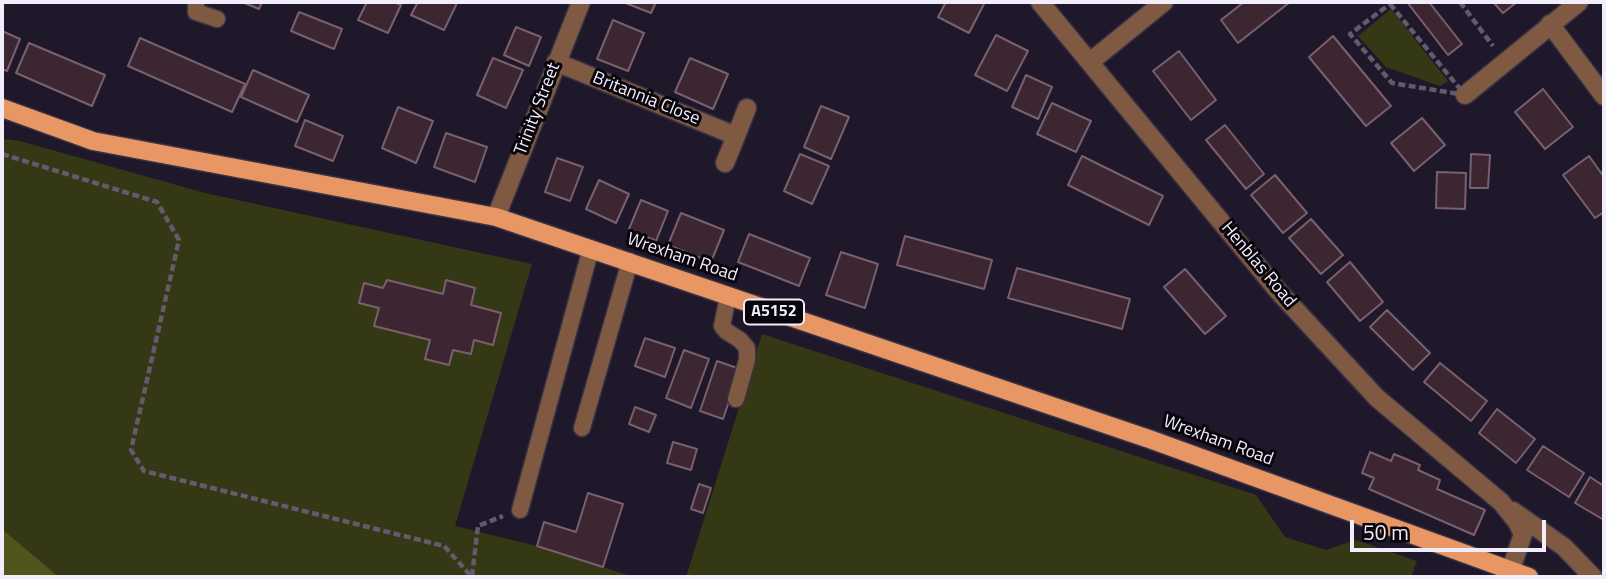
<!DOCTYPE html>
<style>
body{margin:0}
#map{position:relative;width:1606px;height:579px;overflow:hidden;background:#1f182b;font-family:"Titillium Web",sans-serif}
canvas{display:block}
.frame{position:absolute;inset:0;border:4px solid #f2edfb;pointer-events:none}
.scale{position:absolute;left:1350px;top:520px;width:196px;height:32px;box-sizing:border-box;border:4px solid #f2edfb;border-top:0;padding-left:9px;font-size:21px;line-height:24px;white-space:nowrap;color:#f2edfb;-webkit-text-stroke:5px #08050d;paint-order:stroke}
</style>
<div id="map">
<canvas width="1606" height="579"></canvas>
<div class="frame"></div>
<div class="scale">50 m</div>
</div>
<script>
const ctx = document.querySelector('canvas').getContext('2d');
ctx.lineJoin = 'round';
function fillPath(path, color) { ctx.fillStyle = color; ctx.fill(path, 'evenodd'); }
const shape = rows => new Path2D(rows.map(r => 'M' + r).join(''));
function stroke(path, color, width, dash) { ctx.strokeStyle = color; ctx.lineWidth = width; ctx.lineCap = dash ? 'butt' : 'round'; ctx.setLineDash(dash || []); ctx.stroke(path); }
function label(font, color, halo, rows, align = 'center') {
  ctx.font = font + ' "Titillium Web",sans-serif'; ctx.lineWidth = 6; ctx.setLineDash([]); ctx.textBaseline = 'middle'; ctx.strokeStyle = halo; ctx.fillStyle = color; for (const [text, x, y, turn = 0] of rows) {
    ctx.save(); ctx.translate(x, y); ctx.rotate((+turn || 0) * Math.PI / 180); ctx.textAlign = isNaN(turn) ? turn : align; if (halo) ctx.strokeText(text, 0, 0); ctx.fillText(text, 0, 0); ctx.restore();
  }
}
const green = shape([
 [1391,9,1448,81,1440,86,1386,67,1358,36],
 [2,139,20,141,205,193,532,264,455,526,537,546,634,577,59,577,2,529],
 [762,334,1256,495,1285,537,1326,550,1356,540,1417,561,1411,577,686,577]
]);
const forest = shape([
 [2,529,59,577,2,577]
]);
const building = shape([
 [242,2,262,2,259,9,242,2],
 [367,2,394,2,401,5,388,33,358,20,367,2],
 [418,2,455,2,457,3,444,30,411,15,418,2],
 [623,2,656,2,651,13,623,2],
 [946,2,985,2,969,33,938,17,946,2],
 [1244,2,1290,2,1238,43,1221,20,1244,2],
 [1407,2,1429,2,1462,44,1448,55,1407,2],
 [1493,2,1517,2,1503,13,1493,2],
 [299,12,342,29,334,49,291,31,299,12],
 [613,20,644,33,628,71,597,59,613,20],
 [516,27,541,37,529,66,504,55,516,27],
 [2,31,20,39,7,71,2,69,2,31],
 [996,35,1028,51,1007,91,975,75,996,35],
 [1333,36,1391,106,1366,126,1309,57,1333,36],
 [140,38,245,84,232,112,128,66,140,38],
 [29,43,105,75,92,106,16,73,29,43],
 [1179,51,1216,100,1191,120,1153,71,1179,51],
 [493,58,523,70,506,108,477,95,493,58],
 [690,58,728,74,713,109,675,92,690,58],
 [253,70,309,95,297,122,241,97,253,70],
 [1026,75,1052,87,1038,119,1012,107,1026,75],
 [1543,89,1573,127,1545,149,1515,112,1543,89],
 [1052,103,1091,121,1076,152,1037,134,1052,103],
 [821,106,849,117,831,159,804,147,821,106],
 [398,107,433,121,416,163,382,148,398,107],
 [1422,118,1445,145,1414,171,1391,143,1422,118],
 [305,120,343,136,333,161,295,146,305,120],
 [1225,125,1264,174,1246,189,1206,140,1225,125],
 [446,133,487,147,475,182,434,167,446,133],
 [800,154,829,166,812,204,784,191,800,154],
 [1471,154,1490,155,1488,188,1470,188,1471,154],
 [1082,156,1163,196,1149,225,1068,185,1082,156],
 [1589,156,1604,177,1604,212,1595,218,1563,175,1589,156],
 [557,158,583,167,570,201,545,192,557,158],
 [1437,172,1466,173,1465,209,1436,208,1437,172],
 [1275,175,1307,213,1283,233,1251,195,1275,175],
 [599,180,629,194,616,223,586,209,599,180],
 [641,200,668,211,656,241,629,229,641,200],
 [681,213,724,230,711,262,668,245,681,213],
 [1311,219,1343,255,1321,274,1289,238,1311,219],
 [749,234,810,258,799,286,738,262,749,234],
 [905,236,992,260,984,289,897,265,905,236],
 [841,252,878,264,865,308,826,295,841,252],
 [1350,262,1383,302,1360,321,1327,282,1350,262],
 [1017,268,1130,299,1122,329,1008,298,1017,268],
 [1185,269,1226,316,1205,334,1164,287,1185,269],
 [387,280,443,294,446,280,475,288,471,305,501,313,493,345,474,340,471,354,453,350,449,365,425,359,430,340,374,326,379,308,359,303,364,283,383,288,387,280],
 [1387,310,1430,353,1413,370,1370,327,1387,310],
 [645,338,675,348,665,377,635,366,645,338],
 [684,350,709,359,691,408,666,398,684,350],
 [717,361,740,369,723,419,700,411,717,361],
 [1440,363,1487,401,1471,421,1424,382,1440,363],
 [635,407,656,415,649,432,629,424,635,407],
 [1497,409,1535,439,1516,463,1479,433,1497,409],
 [673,442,697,449,691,470,667,463,673,442],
 [1543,446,1584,473,1569,497,1527,470,1543,446],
 [1370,452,1391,461,1394,454,1420,465,1418,470,1440,480,1437,489,1485,510,1474,535,1369,489,1374,478,1362,473,1370,452],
 [1590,477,1604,486,1604,520,1575,503,1590,477],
 [699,484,711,488,703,513,691,509,699,484],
 [588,493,623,504,603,567,537,546,544,522,576,532,588,493]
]);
const path = shape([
 [1460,2,1493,46],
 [1390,4,1465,95,1392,83,1350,34,1390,4],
 [2,154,157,202,179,240,131,450,144,471,444,546,472,577],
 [472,576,478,526,503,516]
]);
const lane = shape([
 [196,2,196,12,217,19],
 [728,296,722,326,726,331,740,340,747,348,747,360,736,399],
 [582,428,630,261],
 [520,510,591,248]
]);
const street = shape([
 [1040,2,1279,292,1377,398,1501,502,1517,522,1523,534,1511,569],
 [1550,24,1604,96],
 [556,62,736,136,725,163],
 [1090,62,1164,2],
 [1465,95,1579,2],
 [736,136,747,108],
 [496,217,581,2],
 [1513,511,1564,547,1593,577]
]);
const primary = shape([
 [2,108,93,141,496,217,1152,440,1529,577]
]);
const shields = [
 [774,312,60]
];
const shieldNames = [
 ["A5152",774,312]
];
const streetNames = [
 ["Britannia Close",646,99,22],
 ["Trinity Street",538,109,-69],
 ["Wrexham Road",682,258,19],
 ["Henblas Road",1258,265,50],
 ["Wrexham Road",1218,441,20]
];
fillPath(green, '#353815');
fillPath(forest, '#50551c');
fillPath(building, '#3c2632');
stroke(building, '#79606d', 2);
stroke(lane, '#383244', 19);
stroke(street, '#383244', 21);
stroke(primary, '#383244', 21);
stroke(path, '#625b6d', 4.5, [7, 3.5]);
stroke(lane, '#805942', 16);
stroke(street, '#805942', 18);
stroke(primary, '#e79664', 18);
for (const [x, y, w] of shields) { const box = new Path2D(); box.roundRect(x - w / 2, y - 12.5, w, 25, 5); ctx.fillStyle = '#08050d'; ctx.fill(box); stroke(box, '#f2edfb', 2); }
label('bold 16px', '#f2edfb', null, shieldNames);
label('18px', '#f2edfb', '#08050d', streetNames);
</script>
